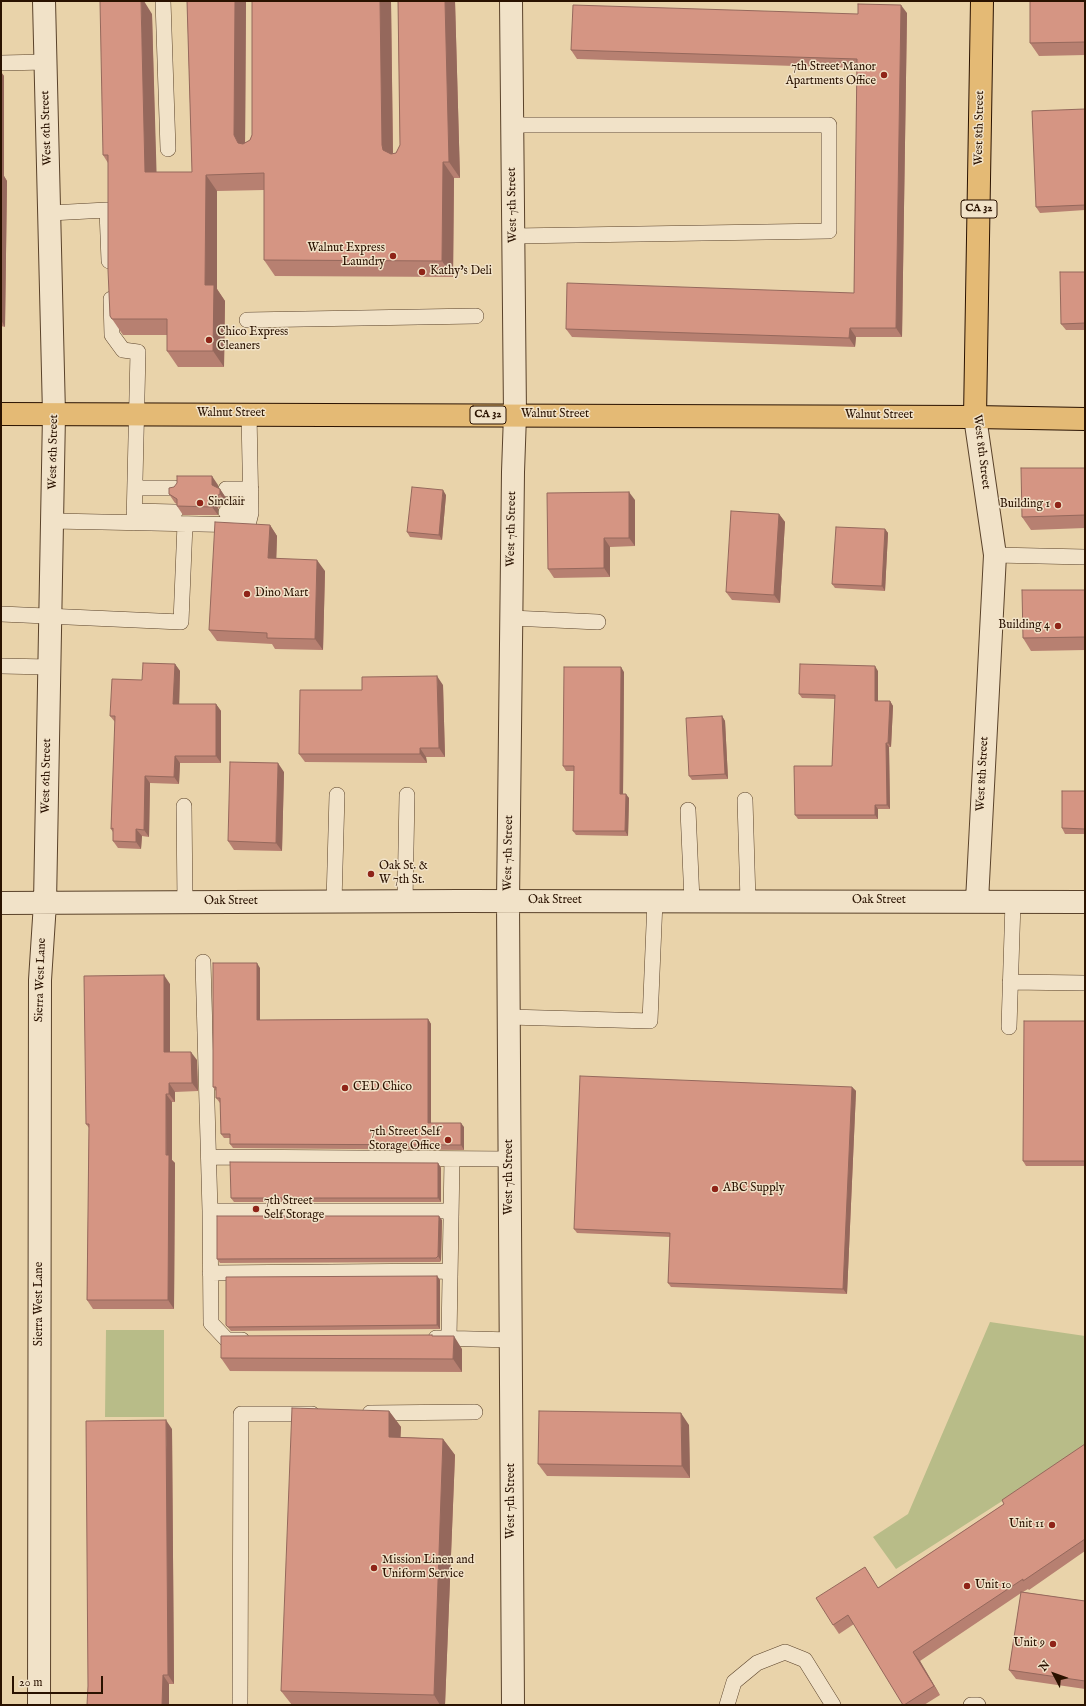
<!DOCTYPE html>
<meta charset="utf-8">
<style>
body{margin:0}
#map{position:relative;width:1086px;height:1706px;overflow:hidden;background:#e9d3aa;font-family:"IM FELL English",serif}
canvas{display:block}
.frame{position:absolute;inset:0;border:2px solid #2a1200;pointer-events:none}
.north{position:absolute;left:1034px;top:1654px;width:40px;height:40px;-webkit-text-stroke:3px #f1e2c8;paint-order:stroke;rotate:311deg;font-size:11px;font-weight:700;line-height:16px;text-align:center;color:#2a1200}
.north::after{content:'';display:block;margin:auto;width:14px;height:18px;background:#2a1200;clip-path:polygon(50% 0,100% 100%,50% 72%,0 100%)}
.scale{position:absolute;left:12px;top:1676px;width:91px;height:18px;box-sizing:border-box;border:2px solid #2a1200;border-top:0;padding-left:5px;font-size:12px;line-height:14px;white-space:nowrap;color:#2a1200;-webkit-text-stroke:3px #f1e2c8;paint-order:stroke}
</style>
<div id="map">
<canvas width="1086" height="1706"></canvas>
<div class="frame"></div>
<div class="north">N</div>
<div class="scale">20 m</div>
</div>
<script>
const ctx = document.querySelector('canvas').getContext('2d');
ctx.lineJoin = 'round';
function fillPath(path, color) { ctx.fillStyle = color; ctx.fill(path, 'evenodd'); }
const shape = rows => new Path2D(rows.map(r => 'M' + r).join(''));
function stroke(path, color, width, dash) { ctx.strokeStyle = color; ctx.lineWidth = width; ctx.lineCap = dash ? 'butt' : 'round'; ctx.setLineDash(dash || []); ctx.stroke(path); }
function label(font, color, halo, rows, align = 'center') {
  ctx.font = font + ' "IM FELL English",serif'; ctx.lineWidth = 3; ctx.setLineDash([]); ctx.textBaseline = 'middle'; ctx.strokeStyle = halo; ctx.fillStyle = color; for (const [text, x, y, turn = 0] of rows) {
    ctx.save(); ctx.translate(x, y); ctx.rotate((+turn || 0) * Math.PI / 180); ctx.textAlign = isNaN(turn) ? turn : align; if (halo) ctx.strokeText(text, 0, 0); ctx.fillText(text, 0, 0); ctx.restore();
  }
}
const green = shape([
 [990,1322,1085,1336,1085,1448,896,1569,873,1537,908,1514],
 [106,1330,164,1330,164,1417,105,1417]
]);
const service = shape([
 [163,1,168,149],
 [1,63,46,62],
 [512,125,829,125,829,231,514,236],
 [50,213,107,210,109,261],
 [111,299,112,335,123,350,138,352,134,523],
 [247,320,476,316],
 [135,488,175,488],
 [226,489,251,489],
 [134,511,175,512],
 [226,512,251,513],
 [53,521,248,525,251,513,249,414],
 [995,555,1085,557],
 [1,614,181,622,185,524],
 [511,618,598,622],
 [1,666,49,667],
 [745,800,748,901],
 [184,806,185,903],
 [688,810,692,901],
 [405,901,407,795],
 [334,902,337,795],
 [203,962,210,1211,211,1323,227,1340,242,1340],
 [1010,982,1085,983],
 [509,1017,650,1021,655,901],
 [1009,1027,1013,902],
 [209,1157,510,1159],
 [210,1211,451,1211],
 [210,1273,450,1271],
 [436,1338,511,1340],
 [449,1338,452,1159],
 [370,1413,475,1412],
 [240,1705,241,1414,312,1414],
 [727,1705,734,1682,757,1663,785,1652,805,1660,833,1705],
 [971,1705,978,1705]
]);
const minor = shape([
 [511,1,515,415,513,472,508,901,513,1705],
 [975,417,995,555,977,901],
 [1,903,460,901,1085,902],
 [39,1705,40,980,45,903,54,414,44,1]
]);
const primary = shape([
 [1,414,975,417,1085,419],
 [975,417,982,1]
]);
const wall = shape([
 [187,1,246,1,245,143,250,140,252,135,252,1,391,1,393,153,396,153,400,145,398,1,455,1,460,178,454,178,453,277,275,276,264,260,264,190,217,191,217,289,225,301,224,367,178,367,167,351,167,335,123,335,110,316,108,163,103,155,152,14,156,172,192,172],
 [1085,1,1085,55,1039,56,1030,43],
 [907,13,902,337,856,337,855,347,572,337,566,329,854,293,857,68,577,59,571,50,858,14],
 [1,72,4,76,4,176,7,181,5,327,1,326],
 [1085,109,1085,210,1040,213,1036,207],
 [1085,272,1085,330,1066,330,1061,324],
 [1085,468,1085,528,1031,530,1022,517],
 [218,485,218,488,220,489,226,498,226,503,218,508,218,515,183,515,177,506,177,504,175,503,169,494],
 [446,495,442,540,410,537,407,532],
 [635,500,635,546,610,547,610,577,554,578,548,569],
 [779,514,785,522,780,603,732,600,726,592],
 [270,525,277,536,276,559,325,571,323,650,275,649,272,644,217,641,209,630],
 [885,529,888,533,885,591,835,588,832,584],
 [1085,590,1085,650,1031,651,1023,638],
 [175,664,180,671,179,704,216,704,221,711,221,763,180,763,179,784,150,783,149,837,142,836,141,849,118,848,113,841,113,832,111,829,115,722,110,716,142,680],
 [878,671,878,701,890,701,893,706,891,747,889,747,890,809,878,809,878,819,798,819,795,815,832,766,835,699,802,698,799,694],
 [624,672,623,794,629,798,628,836,576,835,573,831,574,771,566,771,563,766],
 [443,685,445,757,426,757,427,763,305,762,299,754,362,690],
 [722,716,725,721,728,779,692,780,689,776],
 [284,772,282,851,234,850,228,841],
 [1085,791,1085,834,1065,834,1062,828],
 [260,968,260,1020,428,1019,431,1024,431,1123,464,1127,464,1150,233,1148,230,1144,230,1138,224,1138,221,1134,220,1103,216,1098,216,1091,213,1087],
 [170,984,170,1052,197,1060,198,1091,175,1092,175,1102,172,1102,172,1160,175,1163,174,1309,93,1309,87,1300,89,1128,86,1124],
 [1085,1021,1085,1166,1026,1166,1023,1161],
 [852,1087,856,1091,847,1294,671,1287,668,1283,670,1237,577,1233,574,1229],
 [438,1163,441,1168,441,1202,234,1202,231,1198],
 [442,1220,441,1261,440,1262,220,1263,217,1259],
 [437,1276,440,1280,440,1329,231,1331,226,1325],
 [462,1349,462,1372,230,1371,221,1358],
 [389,1411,401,1427,400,1437,443,1439,455,1455,445,1705,292,1705,281,1691],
 [689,1425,690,1478,547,1476,538,1464],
 [172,1429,174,1684,169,1684,169,1705,87,1705],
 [1085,1444,1085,1551,1029,1590,1028,1589,1023,1592,1085,1601,1085,1689,1016,1679,1009,1670,1021,1593,920,1661,940,1695,924,1705,903,1705,854,1624,839,1634,833,1625,865,1567,878,1588,1004,1504]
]);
const shadedWall = shape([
 [141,1,144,1,152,14,157,188,145,172],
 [235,1,246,1,245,151,238,143,234,135],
 [380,1,391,1,393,161,383,150,382,145],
 [445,1,455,1,460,178,449,162],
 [901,5,907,13,902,337,896,328],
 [1,72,4,76,4,176,7,181,5,327,1,320],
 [443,162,454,178,453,277,442,261],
 [206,175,217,191,217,289,225,301,224,367,213,351,205,285],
 [850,328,856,337,855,347,849,338],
 [212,476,218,485,218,494,212,485],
 [220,489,226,498,226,503,220,494],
 [443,490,446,495,442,540,439,535],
 [629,492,635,500,635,546,629,538],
 [212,499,218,508,218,515,212,507],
 [779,514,785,522,780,603,774,595],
 [270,525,277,536,276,569,268,558],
 [885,529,888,533,885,591,882,586],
 [604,538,610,547,610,577,604,568],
 [317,560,325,571,323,650,315,639],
 [175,664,180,671,179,711,173,704],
 [875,666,878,671,878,705,875,701],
 [621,667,624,672,623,798,620,794],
 [437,676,443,685,445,757,439,748],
 [890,701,893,706,891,747,888,743],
 [216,704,221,711,221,763,216,756],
 [722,716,725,721,728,779,725,774],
 [886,743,889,747,890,809,887,805],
 [420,748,426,757,427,763,420,754],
 [175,756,180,763,179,784,174,777],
 [278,763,284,772,282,851,276,843],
 [145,776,150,783,149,837,144,830],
 [626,794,629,798,628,836,625,831],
 [875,805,878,809,878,819,875,815],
 [136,829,142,836,141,849,136,842],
 [257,963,260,968,260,1024,257,1020],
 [164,975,170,984,170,1060,164,1052],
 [428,1019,431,1024,431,1127,428,1123],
 [191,1052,197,1060,198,1091,192,1083],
 [169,1083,175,1092,175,1102,169,1094],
 [852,1087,856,1091,847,1294,843,1289],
 [166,1094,172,1102,172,1160,175,1163,174,1309,168,1300],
 [461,1123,464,1127,464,1150,461,1145],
 [438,1163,441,1168,441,1202,438,1198],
 [439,1216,442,1220,441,1261,438,1256],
 [437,1276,440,1280,440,1329,437,1325],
 [454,1336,462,1349,462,1372,453,1359],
 [389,1411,401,1427,400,1453,389,1437],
 [681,1413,689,1425,690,1478,682,1466],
 [166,1420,172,1429,174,1684,168,1675],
 [443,1439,455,1455,445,1705,440,1705,434,1695],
 [913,1652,920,1661,940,1695,934,1686],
 [163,1675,169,1684,169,1705,162,1705]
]);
const building = shape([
 [100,1,141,1,145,172,192,172,187,1,235,1,234,135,238,143,243,144,250,140,252,135,252,1,380,1,382,145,383,150,391,154,396,153,400,145,398,1,445,1,449,162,443,162,442,261,264,260,264,173,206,175,205,285,214,285,213,351,167,351,167,319,112,319,110,316,108,270,108,155,103,155,100,1],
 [1030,1,1085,1,1085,42,1030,43,1030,1],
 [858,4,901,5,896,328,850,328,849,338,566,329,567,283,854,293,857,59,571,50,573,5,858,14,858,4],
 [1085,109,1085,205,1036,207,1032,111,1085,109],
 [1060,272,1085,272,1085,323,1061,324,1060,272],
 [1021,468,1085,468,1085,515,1022,517,1021,468],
 [177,476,212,476,212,485,220,489,220,494,212,499,212,507,177,506,177,499,169,494,169,488,174,487,177,483,177,476],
 [412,487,443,490,439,535,407,532,412,487],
 [629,492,629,538,604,538,604,568,548,569,547,493,629,492],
 [731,511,779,514,774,595,726,592,731,511],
 [215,522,270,525,268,558,317,560,315,639,267,638,267,633,209,630,215,522],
 [836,527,885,529,882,586,832,584,836,527],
 [1022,590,1085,590,1085,637,1023,638,1022,590],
 [143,663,175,664,173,704,216,704,216,756,175,756,174,777,145,776,144,830,136,829,136,842,113,841,113,828,111,829,115,716,110,716,112,679,142,680,143,663],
 [800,664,875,666,875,701,890,701,888,743,886,743,887,805,875,805,875,815,795,815,794,766,832,766,835,695,799,694,800,664],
 [564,667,621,667,620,794,626,794,625,831,573,831,574,766,563,766,564,667],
 [437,676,439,748,420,748,420,754,299,754,300,690,362,690,362,677,437,676],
 [722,716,725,774,689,776,686,718,722,716],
 [230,762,278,763,276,843,228,841,230,762],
 [1062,791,1085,791,1085,829,1062,828,1062,791],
 [213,963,257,963,257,1020,428,1019,428,1123,461,1123,461,1145,230,1144,230,1134,221,1134,220,1098,216,1098,216,1087,213,1087,213,963],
 [164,975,164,1052,191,1052,192,1083,169,1083,169,1094,166,1094,166,1155,169,1155,168,1300,87,1300,89,1124,86,1124,84,976,164,975],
 [1024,1021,1085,1021,1085,1161,1023,1161,1024,1021],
 [580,1076,852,1087,843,1289,668,1283,670,1233,574,1229,580,1076],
 [230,1162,438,1163,438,1198,231,1198,230,1162],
 [217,1216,439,1216,438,1256,436,1258,217,1259,217,1216],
 [437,1276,437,1325,228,1327,226,1325,226,1277,437,1276],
 [432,1335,432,1336,454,1336,453,1359,221,1358,221,1336,432,1335],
 [292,1408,389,1411,389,1437,443,1439,434,1695,281,1691,292,1408],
 [539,1411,681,1413,682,1466,538,1464,539,1411],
 [166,1420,168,1675,163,1675,162,1705,87,1705,88,1686,86,1421,166,1420],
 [1085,1444,1085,1539,1023,1581,1023,1579,913,1652,934,1686,904,1705,903,1705,848,1615,833,1625,816,1598,865,1567,878,1588,1004,1504,1002,1500,1085,1444],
 [1021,1592,1085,1601,1085,1681,1009,1670,1021,1592]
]);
const markers = [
 [884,75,4,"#8f2418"],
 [393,256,4,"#8f2418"],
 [422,272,4,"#8f2418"],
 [209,340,4,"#8f2418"],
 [200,503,4,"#8f2418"],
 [1058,505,4,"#8f2418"],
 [247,594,4,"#8f2418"],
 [1058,626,4,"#8f2418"],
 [371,874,4,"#8f2418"],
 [345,1088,4,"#8f2418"],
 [448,1140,4,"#8f2418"],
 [715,1189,4,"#8f2418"],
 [256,1209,4,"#8f2418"],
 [1052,1525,4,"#8f2418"],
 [374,1568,4,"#8f2418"],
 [967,1586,4,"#8f2418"],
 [1053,1644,4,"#8f2418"]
];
const shields = [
 [979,209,36],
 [488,415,36]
];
const shieldNames = [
 ["CA 32",979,209],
 ["CA 32",488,415]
];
const poiNames = [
 ["7th Street Manor",876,68,"right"],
 ["Apartments Office",876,82,"right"],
 ["Walnut Express",385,249,"right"],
 ["Laundry",385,263,"right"],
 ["Kathy’s Deli",430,272],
 ["Chico Express",217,333],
 ["Cleaners",217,347],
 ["Sinclair",208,503],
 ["Building 1",1050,505,"right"],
 ["Dino Mart",255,594],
 ["Building 4",1050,626,"right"],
 ["Oak St. &",379,867],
 ["W 7th St.",379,881],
 ["CED Chico",353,1088],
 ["7th Street Self",440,1133,"right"],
 ["Storage Office",440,1147,"right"],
 ["ABC Supply",723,1189],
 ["7th Street",264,1202],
 ["Self Storage",264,1216],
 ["Unit 11",1044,1525,"right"],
 ["Mission Linen and",382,1561],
 ["Uniform Service",382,1575],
 ["Unit 10",975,1586],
 ["Unit 9",1045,1644,"right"]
];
const streetNames = [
 ["West 6th Street",47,128,-92],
 ["West 8th Street",980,128,-89],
 ["West 7th Street",513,205,-91],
 ["Walnut Street",231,414],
 ["Walnut Street",555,415],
 ["Walnut Street",879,416],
 ["West 6th Street",54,452,-89],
 ["West 8th Street",981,452,83],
 ["West 7th Street",512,529,-89],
 ["West 8th Street",983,774,-87],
 ["West 6th Street",47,776,-89],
 ["West 7th Street",509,853,-89],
 ["Oak Street",555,901],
 ["Oak Street",879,901],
 ["Oak Street",231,902],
 ["Sierra West Lane",41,980,-88],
 ["West 7th Street",510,1177,-90],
 ["Sierra West Lane",40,1304,-90],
 ["West 7th Street",512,1501,-90]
];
fillPath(green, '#b8bc88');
stroke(service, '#5a422a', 16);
stroke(minor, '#5a422a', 24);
stroke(primary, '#2a1200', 24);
stroke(service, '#f1e2c8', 15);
stroke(minor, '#f1e2c8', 22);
stroke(primary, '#e4ba75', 22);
fillPath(wall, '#b78071');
fillPath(shadedWall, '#95685c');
fillPath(building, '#d59583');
stroke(building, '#95685c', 1);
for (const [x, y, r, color] of markers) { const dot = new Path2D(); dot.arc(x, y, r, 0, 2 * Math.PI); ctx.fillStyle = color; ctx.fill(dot); stroke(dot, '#f1e2c8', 1.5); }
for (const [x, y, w] of shields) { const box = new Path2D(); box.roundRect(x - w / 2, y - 9, w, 18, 3); ctx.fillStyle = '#f1e2c8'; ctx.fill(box); stroke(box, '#2a1200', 1); }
label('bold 11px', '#2a1200', null, shieldNames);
label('12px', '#2a1200', '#f1e2c8', poiNames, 'left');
label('12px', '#2a1200', '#f1e2c8', streetNames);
</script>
